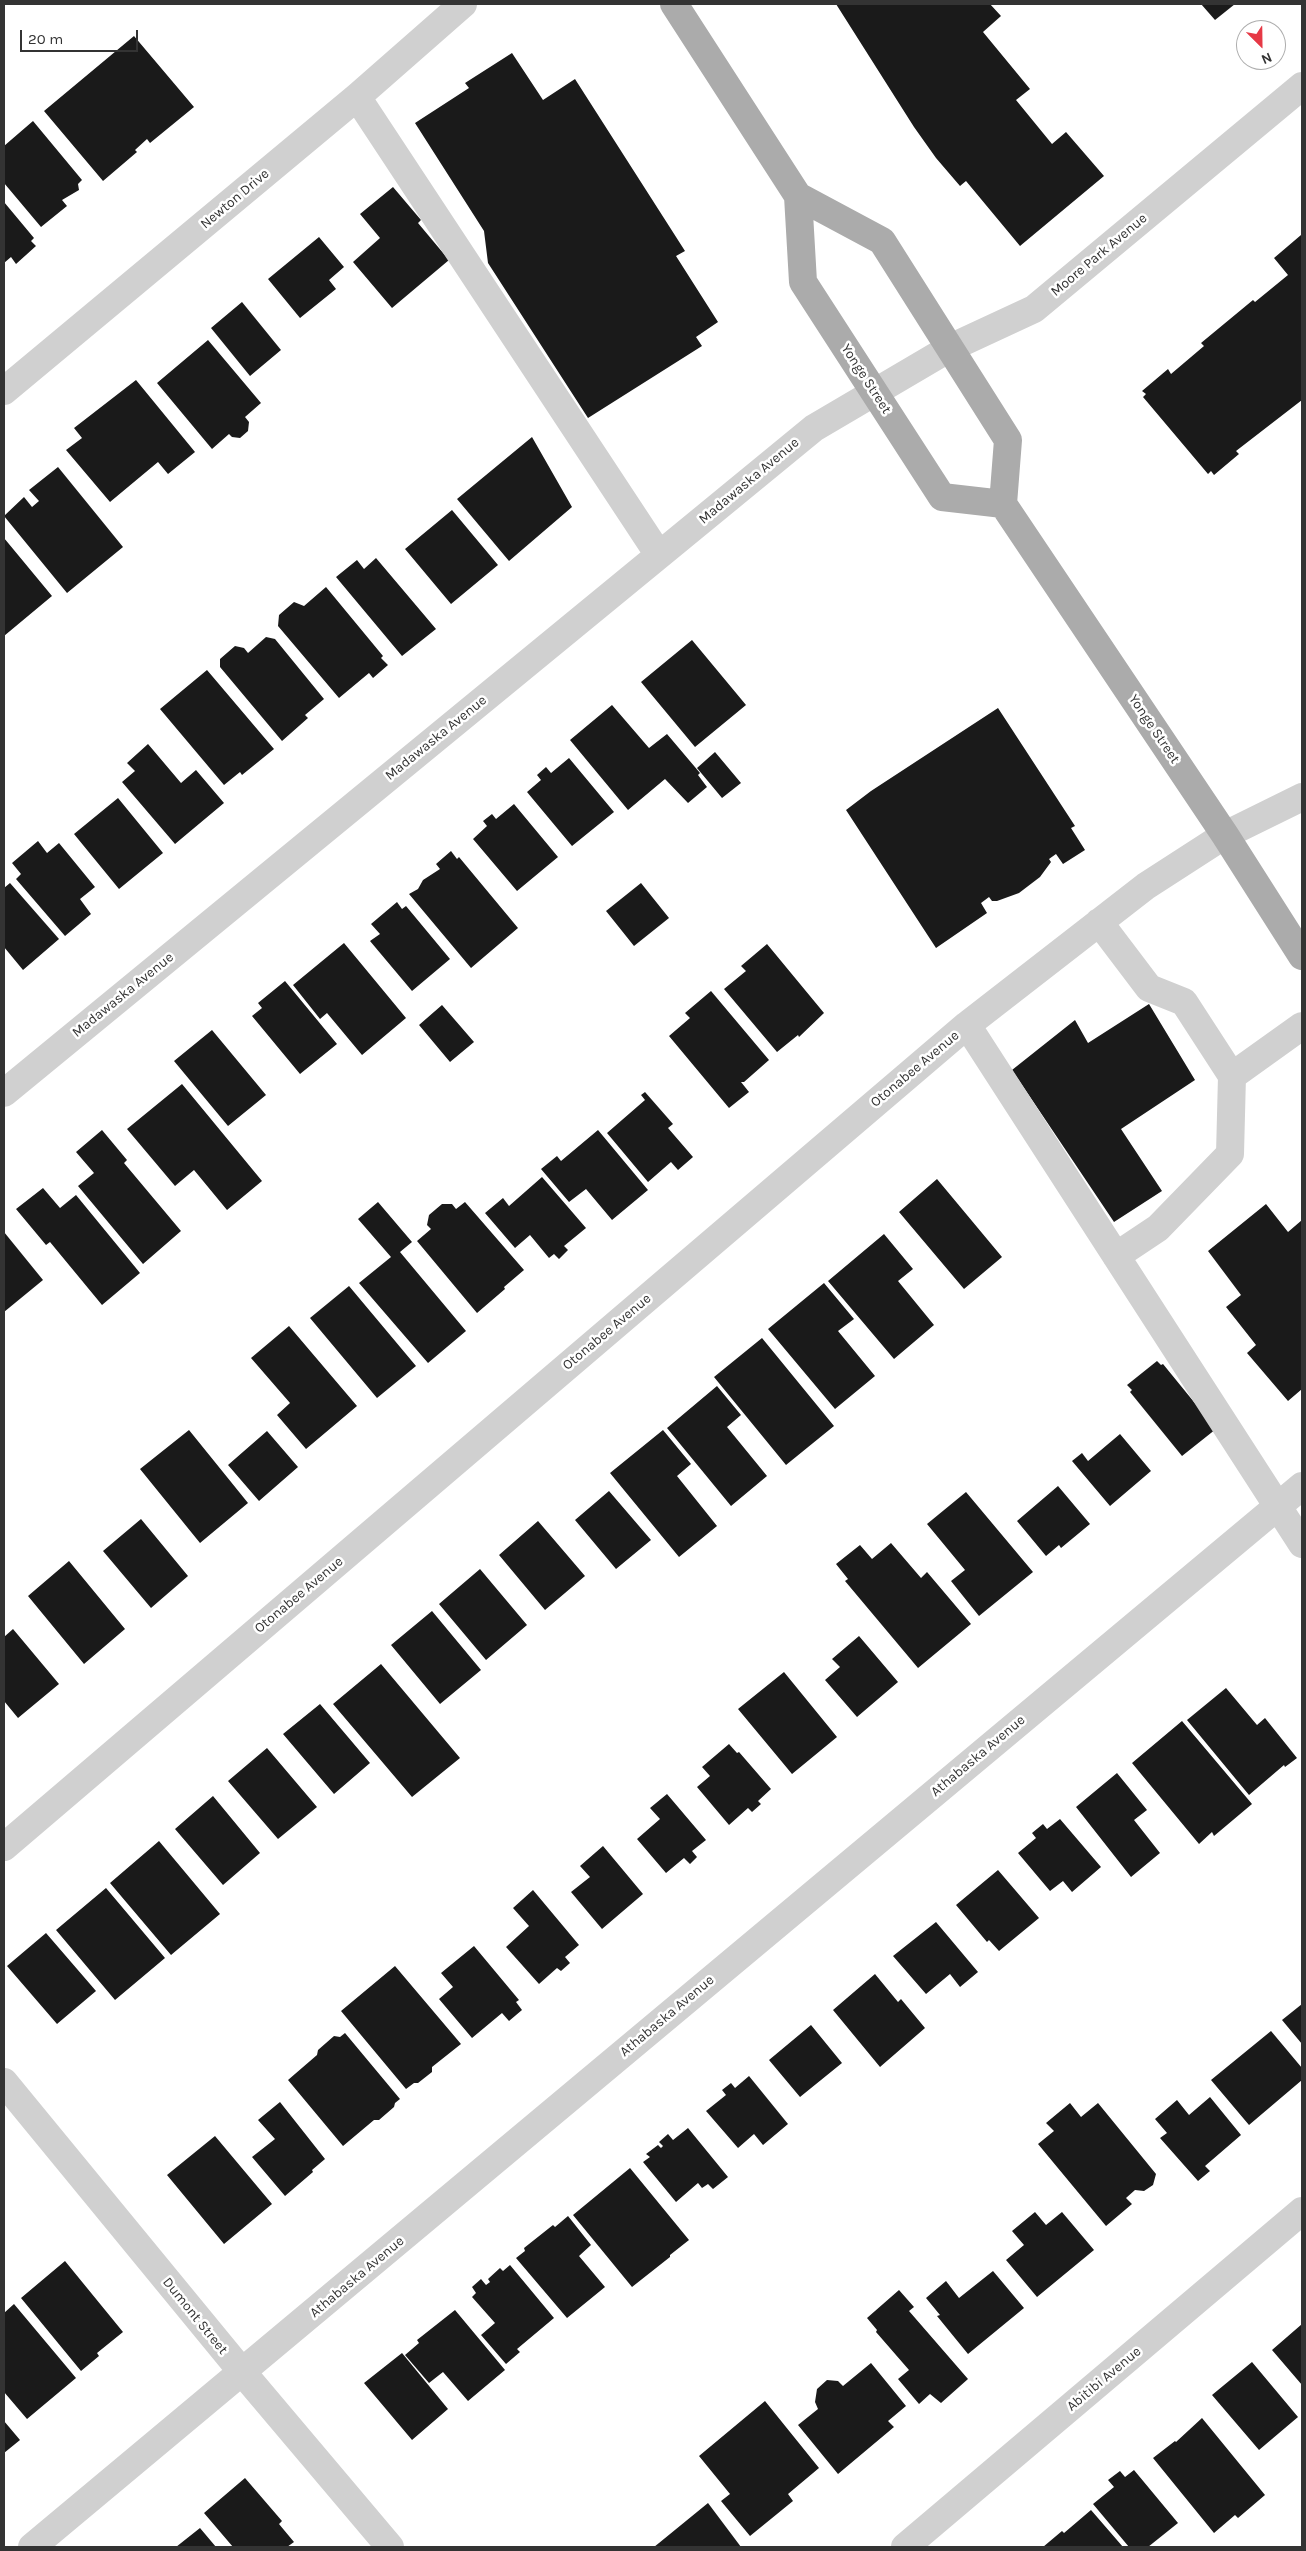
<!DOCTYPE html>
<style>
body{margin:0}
#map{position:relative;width:1306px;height:2551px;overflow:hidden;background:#fff;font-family:Karla,sans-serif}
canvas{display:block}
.frame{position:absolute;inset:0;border:5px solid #333;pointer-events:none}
.north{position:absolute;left:1236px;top:20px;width:50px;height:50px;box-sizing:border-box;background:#fff;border:1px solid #adadad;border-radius:50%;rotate:157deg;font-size:14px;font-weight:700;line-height:20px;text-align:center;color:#333}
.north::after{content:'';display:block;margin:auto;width:18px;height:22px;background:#e63946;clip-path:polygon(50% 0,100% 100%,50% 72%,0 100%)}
.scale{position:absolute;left:20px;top:30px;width:118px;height:22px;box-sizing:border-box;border:2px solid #333;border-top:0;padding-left:6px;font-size:15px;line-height:18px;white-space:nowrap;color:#333;-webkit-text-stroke:4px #fff;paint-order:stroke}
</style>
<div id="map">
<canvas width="1306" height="2551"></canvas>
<div class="frame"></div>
<div class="north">N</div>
<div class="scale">20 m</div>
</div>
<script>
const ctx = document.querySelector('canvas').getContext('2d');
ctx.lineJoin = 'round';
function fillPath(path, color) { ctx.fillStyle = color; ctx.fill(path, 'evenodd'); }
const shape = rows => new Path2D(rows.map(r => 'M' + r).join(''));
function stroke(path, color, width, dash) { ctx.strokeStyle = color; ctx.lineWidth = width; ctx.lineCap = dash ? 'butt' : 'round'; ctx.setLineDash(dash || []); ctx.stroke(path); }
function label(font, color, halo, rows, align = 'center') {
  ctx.font = font + ' Karla,sans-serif'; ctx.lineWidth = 5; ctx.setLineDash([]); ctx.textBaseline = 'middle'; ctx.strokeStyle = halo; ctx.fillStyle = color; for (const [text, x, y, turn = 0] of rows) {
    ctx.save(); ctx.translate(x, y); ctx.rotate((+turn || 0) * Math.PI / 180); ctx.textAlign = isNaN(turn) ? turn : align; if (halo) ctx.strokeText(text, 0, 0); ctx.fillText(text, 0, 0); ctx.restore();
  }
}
const building = shape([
 [836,4,990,4,1001,16,983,32,1030,89,1016,100,1052,144,1066,132,1104,176,1020,246,966,181,960,186,936,158,914,127],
 [1201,4,1235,4,1215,20],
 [134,36,194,107,150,143,147,139,135,150,137,152,103,181,44,111],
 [512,53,543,100,575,79,685,251,676,256,718,322,696,337,702,346,588,418,488,263,484,231,415,123,469,88,465,83],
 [33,121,82,180,78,184,79,190,62,200,67,206,41,227,4,183,4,146],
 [393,187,421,220,418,223,449,260,392,308,353,262,380,238,360,214],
 [4,202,34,238,31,241,36,246,16,264,11,257,4,263],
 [1301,235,1302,400,1236,451,1239,454,1214,475,1211,471,1208,474,1143,397,1146,394,1142,391,1168,369,1171,374,1204,346,1201,343,1253,300,1255,302,1288,275,1274,258],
 [319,237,344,267,329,280,336,289,300,318,268,279],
 [242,302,281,350,250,376,211,328],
 [208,340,261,403,245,417,249,422,248,431,240,438,232,437,229,434,212,449,157,383],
 [136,380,195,452,168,474,158,462,110,502,66,450,82,438,74,428],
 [532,437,572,507,509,561,457,499],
 [58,467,123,547,67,593,4,516,24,497,32,507,39,501,29,490],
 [452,510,498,565,451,604,405,549],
 [4,538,52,596,4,636],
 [376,558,436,629,402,656,336,577,357,560,364,569],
 [326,587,383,656,381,658,388,665,373,678,369,673,339,698,278,626,279,615,294,602,304,606],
 [266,637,275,639,324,699,305,715,308,718,282,741,220,667,220,659,235,646,244,648,248,653],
 [692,640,746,705,695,747,641,682],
 [207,670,274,749,242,775,240,772,224,785,160,709],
 [612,705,649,748,667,734,700,773,698,775,707,787,688,803,665,779,628,810,570,740],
 [998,708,1075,826,1071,828,1085,850,1063,864,1056,854,1049,859,1051,862,1040,877,1019,893,997,901,992,901,989,897,981,903,987,913,936,948,846,810,871,791],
 [148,744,181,783,196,770,224,803,175,844,122,782,135,771,127,763],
 [715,752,741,783,722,798,697,768],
 [569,758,614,812,572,846,527,792,541,780,537,775,546,767,551,773],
 [118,798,163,853,119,889,74,834],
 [514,804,558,857,517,891,473,839,487,826,483,821,492,814,496,819],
 [38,841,47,853,59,843,95,887,80,899,91,914,65,936,16,879,21,874,12,863],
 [451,851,457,859,459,857,518,928,471,968,409,894,418,889,423,880,440,869,436,864],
 [10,883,59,939,23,970,4,947,4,888],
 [641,883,669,918,634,946,606,911],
 [397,902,402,909,406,906,450,959,412,991,370,941,380,934,371,924],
 [344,943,406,1018,362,1055,327,1013,320,1019,293,985],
 [767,944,824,1013,799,1037,798,1035,777,1052,724,989,746,971,741,966],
 [285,981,337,1044,300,1074,252,1016,262,1008,258,1003],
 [711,991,769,1060,744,1082,741,1082,749,1092,729,1108,669,1036,690,1018,685,1013],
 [1149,1004,1195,1080,1121,1129,1162,1191,1114,1222,1012,1070,1075,1020,1088,1043],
 [442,1005,474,1042,450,1062,419,1025],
 [212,1030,266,1095,228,1126,174,1061],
 [182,1084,262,1181,227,1210,194,1170,175,1186,127,1129],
 [645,1092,673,1124,668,1128,693,1157,678,1170,671,1162,648,1182,607,1133,645,1100,641,1095],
 [102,1130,127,1160,124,1163,181,1231,143,1264,78,1186,94,1173,76,1152],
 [598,1130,648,1190,612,1220,586,1189,569,1202,541,1169,557,1156,561,1161],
 [542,1177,586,1228,564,1246,568,1250,559,1259,554,1254,549,1258,530,1235,515,1248,485,1213,503,1198,509,1206],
 [937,1179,1002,1257,964,1289,899,1212],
 [43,1188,60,1208,76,1195,140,1273,102,1305,50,1242,46,1245,16,1209],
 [378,1202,412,1242,400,1252,466,1331,428,1363,359,1283,391,1257,358,1219],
 [465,1202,524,1270,504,1287,505,1289,477,1313,417,1241,431,1229,427,1225,429,1215,442,1204,452,1204,456,1209],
 [1266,1204,1288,1232,1302,1220,1302,1389,1288,1401,1247,1353,1256,1345,1226,1307,1241,1295,1208,1251],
 [4,1232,43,1280,4,1312],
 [884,1234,913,1269,898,1281,934,1325,894,1359,828,1281],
 [824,1283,854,1319,838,1331,875,1376,835,1409,768,1329],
 [349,1286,416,1366,377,1398,310,1318],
 [289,1326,357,1406,306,1449,277,1415,290,1403,251,1358],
 [762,1338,834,1426,786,1465,714,1377],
 [1157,1361,1161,1365,1163,1364,1216,1429,1182,1456,1130,1392,1132,1390,1127,1385],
 [717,1386,741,1415,727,1427,767,1476,731,1506,667,1428],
 [189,1430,248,1503,200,1543,140,1469],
 [663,1430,691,1464,677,1476,717,1526,679,1557,610,1473],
 [267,1431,298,1467,259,1501,228,1465],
 [1120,1434,1151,1471,1110,1506,1072,1461,1082,1453,1088,1461],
 [1058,1486,1090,1524,1061,1548,1059,1545,1046,1556,1017,1521],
 [609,1491,651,1540,616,1569,575,1520],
 [966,1492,1033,1572,979,1616,951,1581,965,1570,927,1524],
 [141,1519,188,1576,151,1608,103,1551],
 [538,1521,585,1576,545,1610,499,1555],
 [891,1543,921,1578,927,1572,971,1624,918,1668,845,1581,848,1579,836,1564,860,1545,872,1559],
 [69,1561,125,1629,84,1664,28,1596],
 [480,1569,527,1625,486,1660,439,1604],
 [432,1611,481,1670,440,1704,391,1645],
 [13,1629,59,1684,18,1718,4,1701,4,1637],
 [859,1636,898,1682,857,1717,825,1680,840,1667,832,1659],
 [381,1664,460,1758,412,1797,333,1704],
 [784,1672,837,1737,792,1774,738,1709],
 [1226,1688,1257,1725,1265,1718,1297,1758,1285,1767,1284,1765,1249,1795,1187,1720],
 [320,1704,370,1763,334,1794,283,1734],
 [1182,1721,1252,1804,1214,1836,1212,1832,1199,1844,1132,1763],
 [729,1744,737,1753,739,1752,771,1789,758,1801,761,1804,752,1812,748,1808,729,1825,697,1787,710,1776,702,1767],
 [267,1748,317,1807,278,1839,228,1781],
 [1117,1773,1147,1810,1134,1820,1160,1853,1131,1877,1076,1807],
 [667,1794,706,1840,692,1851,697,1857,690,1864,684,1858,666,1873,637,1839,660,1819,650,1808],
 [213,1796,260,1853,223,1885,175,1829],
 [1060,1819,1101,1867,1072,1892,1063,1881,1050,1891,1018,1853,1036,1838,1032,1833,1043,1824,1047,1829],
 [159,1841,220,1914,171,1955,110,1883],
 [603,1846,643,1894,602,1929,571,1892,590,1877,580,1866],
 [998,1870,1039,1918,999,1951,989,1940,987,1942,956,1905],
 [106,1888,165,1958,115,2000,56,1930],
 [533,1890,579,1945,565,1957,570,1963,561,1971,557,1968,539,1984,506,1947,529,1926,513,1908],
 [936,1922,978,1972,960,1987,950,1974,926,1994,893,1956],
 [46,1933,96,1991,57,2024,7,1966],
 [474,1946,519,2000,516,2002,522,2010,509,2021,502,2013,472,2038,439,1999,453,1987,441,1973],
 [395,1966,461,2044,432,2067,432,2072,418,2083,414,2083,406,2089,341,2011],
 [875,1974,898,2002,901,1999,925,2028,880,2067,833,2010],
 [1302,2004,1302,2044,1282,2020],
 [811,2025,842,2063,800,2097,769,2060],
 [1271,2031,1302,2068,1302,2080,1249,2125,1211,2080],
 [345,2033,400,2099,395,2103,394,2107,379,2120,374,2120,343,2146,288,2080,317,2055,318,2050,334,2036,340,2037],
 [749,2076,788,2124,763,2145,754,2134,738,2148,706,2111,726,2095,722,2090,731,2083,735,2088],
 [1210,2097,1241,2135,1205,2166,1210,2171,1198,2181,1160,2138,1167,2133,1155,2119,1177,2100,1189,2115],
 [280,2102,325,2159,312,2170,313,2172,285,2196,252,2157,275,2139,258,2120],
 [1070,2103,1081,2117,1098,2103,1156,2174,1153,2185,1144,2191,1135,2190,1126,2198,1132,2204,1106,2226,1038,2144,1054,2131,1046,2123],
 [688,2128,728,2177,713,2189,708,2184,702,2188,698,2183,676,2202,643,2162,650,2157,646,2154,658,2145,661,2148,663,2146,659,2142,668,2134,673,2140],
 [215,2136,272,2204,224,2244,167,2175],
 [630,2168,689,2240,670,2255,670,2257,632,2287,573,2215],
 [1035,2212,1046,2225,1062,2212,1094,2250,1037,2297,1006,2260,1024,2245,1012,2231],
 [568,2216,591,2245,579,2256,605,2287,567,2318,516,2258,525,2251,524,2248,553,2225,555,2227],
 [65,2261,123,2332,97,2353,99,2356,81,2371,21,2298],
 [510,2265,554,2318,517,2349,520,2352,506,2364,481,2335,495,2323,472,2297,476,2293,472,2287,481,2279,486,2285,490,2282,488,2279,500,2268,503,2271],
 [993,2271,1024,2308,968,2354,937,2316,940,2315,926,2298,946,2281,959,2298],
 [899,2290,914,2307,909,2311,968,2379,941,2403,930,2394,919,2404,898,2379,909,2370,876,2332,877,2330,867,2318],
 [14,2304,76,2378,27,2419,4,2392,4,2313],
 [455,2310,505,2370,468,2401,443,2372,429,2383,405,2355,419,2343,417,2340],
 [1302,2324,1302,2385,1272,2350],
 [402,2353,448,2409,412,2440,364,2383],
 [1252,2362,1298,2417,1259,2450,1212,2395],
 [871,2363,906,2406,888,2421,894,2427,838,2474,798,2425,818,2409,815,2402,817,2389,827,2380,838,2381,843,2386],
 [765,2401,819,2468,788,2494,793,2501,750,2536,721,2501,730,2494,699,2456],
 [1202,2418,1265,2495,1238,2518,1235,2515,1214,2533,1153,2458,1175,2441,1176,2442],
 [4,2421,20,2440,4,2453],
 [1134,2470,1178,2523,1148,2547,1129,2547,1093,2504,1114,2487,1108,2480,1120,2471,1125,2477],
 [245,2478,282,2521,279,2524,294,2542,287,2547,233,2547,204,2513],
 [708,2503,741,2547,654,2547,659,2543],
 [1091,2510,1123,2547,1043,2547,1062,2531,1064,2533],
 [200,2528,216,2547,176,2547]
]);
const minor = shape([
 [357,97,659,555],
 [4,391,357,97,463,4],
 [1099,922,1149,988,1184,1002,1232,1076,1302,1026],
 [967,1025,1302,1544],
 [4,1093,814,428,950,348,1034,309,1302,86],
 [1116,1256,1158,1228,1230,1154,1232,1076],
 [4,1847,967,1025,1146,886,1225,835,1302,797],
 [4,2082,243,2373,390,2547],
 [32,2547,1302,1486],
 [905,2547,1302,2211]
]);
const major = shape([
 [674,4,798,196,882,241,1008,440,1003,504,1225,835,1302,956],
 [798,196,803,282,942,497,1003,504]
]);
const streetNames = [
 ["Newton Drive",235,199,-40],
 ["Moore Park Avenue",1099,255,-40],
 ["Yonge Street",866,379,57],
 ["Madawaska Avenue",749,481,-40],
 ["Yonge Street",1154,729,56],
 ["Madawaska Avenue",436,738,-39],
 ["Madawaska Avenue",123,995,-39],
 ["Otonabee Avenue",915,1069,-40],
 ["Otonabee Avenue",607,1332,-40],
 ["Otonabee Avenue",299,1595,-40],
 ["Athabaska Avenue",978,1756,-40],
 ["Athabaska Avenue",667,2016,-40],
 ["Athabaska Avenue",357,2277,-40],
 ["Dumont Street",195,2316,51],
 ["Abitibi Avenue",1104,2379,-40]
];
fillPath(building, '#1a1a1a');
stroke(minor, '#d0d0d0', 28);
stroke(major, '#ababab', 28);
label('14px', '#333', '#fff', streetNames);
</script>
